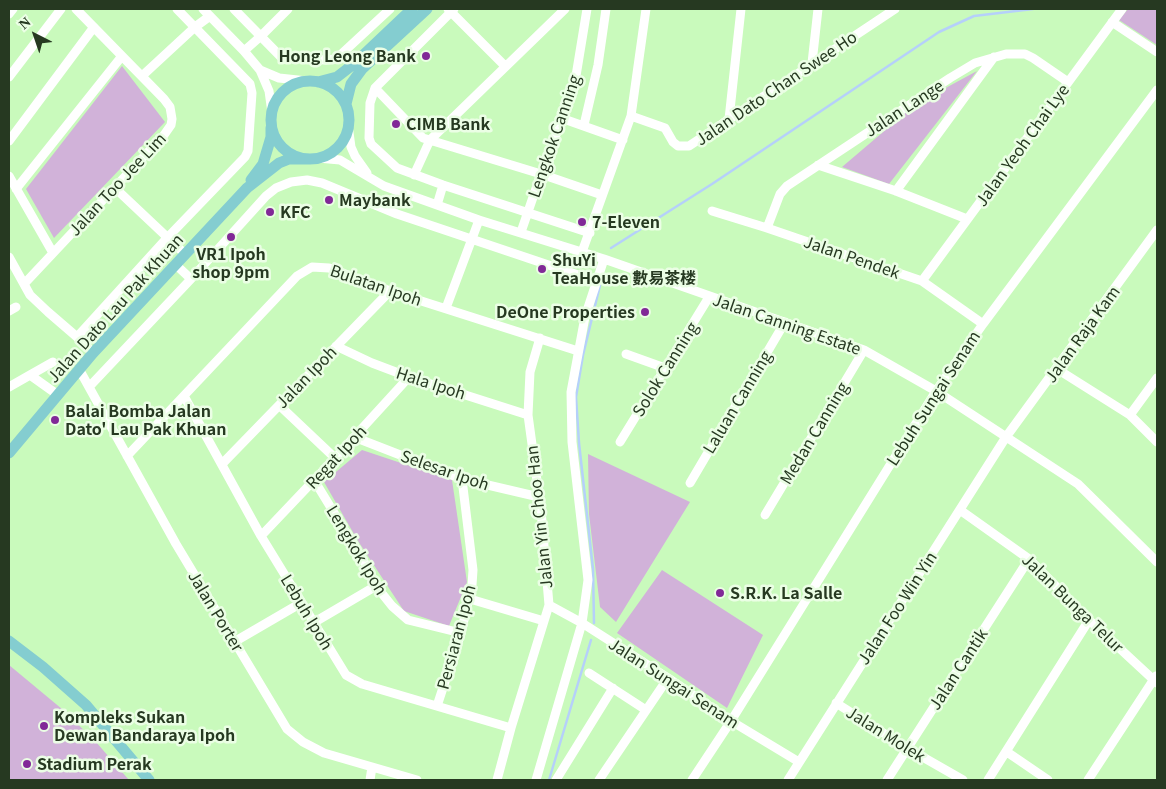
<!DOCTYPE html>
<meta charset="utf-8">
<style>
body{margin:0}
#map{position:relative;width:1166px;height:789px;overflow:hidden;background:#c9fabc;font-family:Georgia,serif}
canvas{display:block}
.frame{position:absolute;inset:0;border:10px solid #263921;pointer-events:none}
.north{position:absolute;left:10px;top:10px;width:50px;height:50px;-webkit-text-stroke:4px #ebfee5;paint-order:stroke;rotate:319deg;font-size:14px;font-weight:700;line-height:20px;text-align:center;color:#263921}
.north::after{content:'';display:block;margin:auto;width:18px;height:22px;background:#263921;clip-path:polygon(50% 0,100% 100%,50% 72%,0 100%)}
</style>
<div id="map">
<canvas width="1166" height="789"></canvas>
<div class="frame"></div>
<div class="north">N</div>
</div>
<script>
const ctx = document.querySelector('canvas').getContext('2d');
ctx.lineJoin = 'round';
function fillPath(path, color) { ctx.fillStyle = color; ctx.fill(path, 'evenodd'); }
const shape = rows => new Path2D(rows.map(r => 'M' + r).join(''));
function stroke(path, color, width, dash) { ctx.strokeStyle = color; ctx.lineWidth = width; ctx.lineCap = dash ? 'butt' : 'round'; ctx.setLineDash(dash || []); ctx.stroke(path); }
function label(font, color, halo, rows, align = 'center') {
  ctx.font = font + ' Georgia,"Noto Sans SC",serif'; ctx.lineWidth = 5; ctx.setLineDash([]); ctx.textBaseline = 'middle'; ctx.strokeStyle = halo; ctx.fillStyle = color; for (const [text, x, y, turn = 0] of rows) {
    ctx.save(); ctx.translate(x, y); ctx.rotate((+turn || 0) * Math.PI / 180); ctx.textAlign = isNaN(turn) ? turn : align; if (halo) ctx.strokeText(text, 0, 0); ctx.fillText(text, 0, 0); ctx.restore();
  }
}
const green = shape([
 [1128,9,1157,9,1157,45,1119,20],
 [122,66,165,122,54,238,26,189],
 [977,71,889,184,842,167,916,104],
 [362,450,452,480,467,582,449,626,404,611,358,541,324,482],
 [588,454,690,502,616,622,600,607,589,514],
 [662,570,763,635,727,708,617,633],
 [9,665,62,709,96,742,129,780,9,780]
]);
const stream = shape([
 [611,248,712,184,939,32,974,16,1033,9],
 [594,623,593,569,579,443,576,397,583,355,602,277],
 [549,780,591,640]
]);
const minor = shape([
 [203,9,244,51,260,70,279,78,307,81],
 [234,9,281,57,326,60,336,59,390,9],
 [448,9,505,66],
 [454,9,375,88,370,103,369,138,371,144,397,168,443,185,590,233],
 [9,14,13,9],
 [1112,22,1157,52],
 [244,51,261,36,288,9],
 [812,63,818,9],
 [260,70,269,91,272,113],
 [142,76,195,27,210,16],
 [9,77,61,9],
 [375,88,423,138,541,174,602,195],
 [631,116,665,128,673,142,678,146,689,146,895,9],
 [561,118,623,140],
 [729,119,741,9],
 [348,125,351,147,355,156,367,173],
 [584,125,598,65,606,9],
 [9,141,94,27],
 [318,158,340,160,384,186,479,220,604,259,864,350,936,391,1078,484,1157,562],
 [818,165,896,191,967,219],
 [414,175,430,140,565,9],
 [9,176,53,253],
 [115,188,185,254],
 [16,189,122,56],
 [896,191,994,57],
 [437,205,443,185],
 [712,211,767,228,922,281,983,324],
 [767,228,780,194,787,186,950,78,975,63,1006,54,1025,54,1033,58,1068,82],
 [521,232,541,174,574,88,587,9],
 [582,252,631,116,646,9],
 [9,257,30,295,48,312,77,337,93,353],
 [175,264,191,279],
 [922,281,1122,9],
 [25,283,164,135,171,125,172,119,170,107,164,99,76,9],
 [446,308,479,220],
 [9,311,16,307],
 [77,337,167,238,245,157,248,151,252,93,250,84,177,9],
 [336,346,372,363,409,377,528,415],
 [626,354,665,368],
 [79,369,176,544,287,729,303,742,324,753,417,780],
 [1057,369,1130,415,1157,442],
 [30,375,53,362],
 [9,387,30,375,58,395],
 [89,387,191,279,266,196,276,188,291,182,307,180,322,183,397,214,596,281],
 [184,396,261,536,346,675,362,684,511,728],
 [279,405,335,458],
 [1130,415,1157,378],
 [354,437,462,479,539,497],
 [620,442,709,297],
 [127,456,297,276,312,267,329,268,390,291,578,351],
 [222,464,390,291],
 [314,480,369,570,376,586,392,606,408,620,461,633],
 [690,483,785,322],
 [960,510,1029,559,1089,620,1157,683],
 [765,515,864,350],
 [261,536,335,458,409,377],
 [470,599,544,621],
 [549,605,582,623,668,678,731,721,799,762],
 [313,623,376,586],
 [234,642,301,603],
 [589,673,646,710],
 [836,703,907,748,963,780],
 [437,706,461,633,472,585,473,570,462,479],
 [1007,752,1048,780],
 [370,780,372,767],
 [497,780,511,728,549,605,541,510,528,415,530,372,540,338],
 [536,780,582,623,588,580,572,442,571,392,585,317,604,259],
 [556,780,613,688],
 [599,780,668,678],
 [692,780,731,721,936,391,983,324,1157,90],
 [788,780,1006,437,1157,230],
 [887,780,1029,559],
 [988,780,1089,620],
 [1088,780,1156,676]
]);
const major = shape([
 '271 120a39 39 0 1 1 78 0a39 39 0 1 1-78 0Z',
 [318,82,337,77,355,63,412,9],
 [346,104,351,84,362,69,427,9],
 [251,180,263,164,271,137,271,128],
 [9,453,93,353,247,188,279,163,289,159,308,159],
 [9,641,43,667,86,705,149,780]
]);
const markers = [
 [426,56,5,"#812997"],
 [396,124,5,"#812997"],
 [329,200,5,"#812997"],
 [270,212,5,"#812997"],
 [582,222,5,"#812997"],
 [231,237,5,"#812997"],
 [542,269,5,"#812997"],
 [645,312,5,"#812997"],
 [55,420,5,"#812997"],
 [720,593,5,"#812997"],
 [44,726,5,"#812997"],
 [27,764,5,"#812997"]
];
const poiNames = [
 ["Hong Leong Bank",416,56,"right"],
 ["CIMB Bank",406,124],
 ["Maybank",339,200],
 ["KFC",280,212],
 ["7-Eleven",592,222],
 ["VR1 Ipoh",231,254,"center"],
 ["shop 9pm",231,272,"center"],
 ["ShuYi",552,260],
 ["TeaHouse 數易茶楼",552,278],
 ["DeOne Properties",635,312,"right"],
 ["Balai Bomba Jalan",65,411],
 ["Dato' Lau Pak Khuan",65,429],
 ["S.R.K. La Salle",730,593],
 ["Kompleks Sukan",54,717],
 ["Dewan Bandaraya Ipoh",54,735],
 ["Stadium Perak",37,764]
];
const streetNames = [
 ["Jalan Dato Chan Swee Ho",776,88,-34],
 ["Jalan Lange",904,108,-33],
 ["Lengkok Canning",554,136,-71],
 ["Jalan Yeoh Chai Lye",1022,145,-54],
 ["Jalan Too Jee Lim",117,184,-47],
 ["Jalan Pendek",852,257,19],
 ["Bulatan Ipoh",376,285,19],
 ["Jalan Dato Lau Pak Khuan",115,308,-48],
 ["Jalan Canning Estate",787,324,19],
 ["Jalan Raja Kam",1082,334,-54],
 ["Solok Canning",665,369,-58],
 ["Jalan Ipoh",306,377,-46],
 ["Hala Ipoh",431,383,18],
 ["Lebuh Sungai Senam",933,398,-57],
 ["Laluan Canning",737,402,-59],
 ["Medan Canning",814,433,-59],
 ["Regat Ipoh",336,457,-47],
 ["Selesar Ipoh",445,470,19],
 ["Jalan Yin Choo Han",539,517,-96],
 ["Lengkok Ipoh",357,550,59],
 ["Jalan Bunga Telur",1073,603,44],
 ["Jalan Foo Win Yin",897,608,-57],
 ["Jalan Porter",216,611,59],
 ["Lebuh Ipoh",307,612,59],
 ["Persiaran Ipoh",456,637,-75],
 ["Jalan Cantik",958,669,-57],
 ["Jalan Sungai Senam",674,683,33],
 ["Jalan Molek",886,734,32]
];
fillPath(green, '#d1b2d9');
stroke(stream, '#b5d0fa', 2.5);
stroke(minor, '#fff', 9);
stroke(major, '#84cdd0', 11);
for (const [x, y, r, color] of markers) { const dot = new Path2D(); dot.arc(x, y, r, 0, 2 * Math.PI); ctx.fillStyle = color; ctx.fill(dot); stroke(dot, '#ebfee5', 2); }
label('bold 16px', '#263921', '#ebfee5', poiNames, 'left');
label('16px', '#263921', '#ebfee5', streetNames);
</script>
